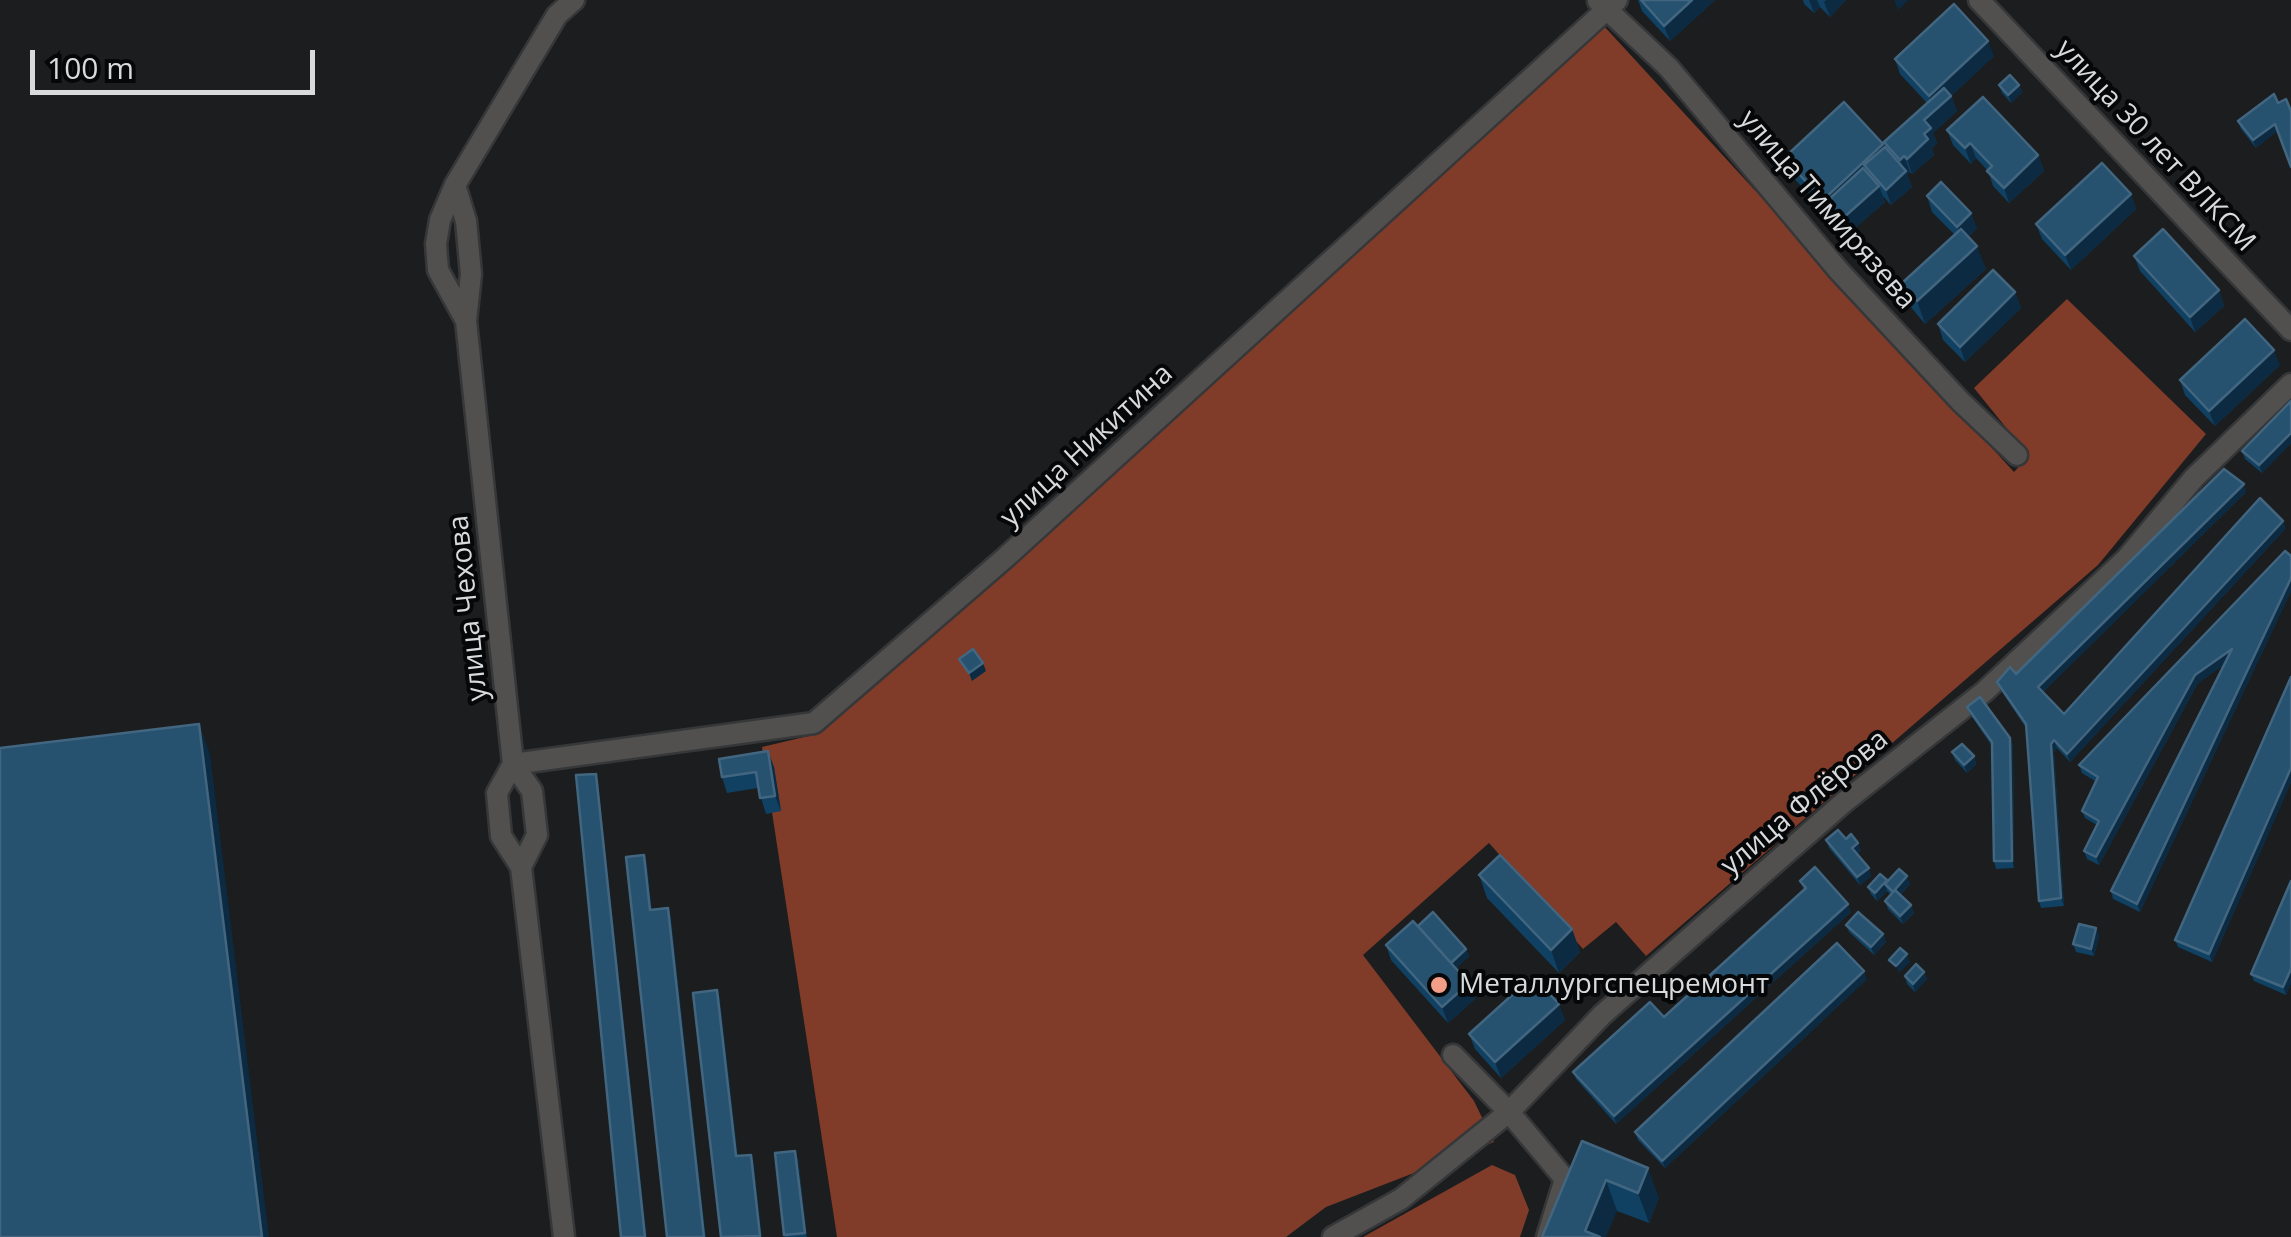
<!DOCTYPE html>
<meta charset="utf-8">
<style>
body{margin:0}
#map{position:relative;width:2291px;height:1237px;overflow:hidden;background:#1b1d1f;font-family:"Open Sans",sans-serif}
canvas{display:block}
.scale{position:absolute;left:30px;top:50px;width:285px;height:45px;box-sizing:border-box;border:5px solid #d8dadb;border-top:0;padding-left:12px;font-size:30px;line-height:35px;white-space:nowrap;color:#d8dadb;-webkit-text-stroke:8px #060708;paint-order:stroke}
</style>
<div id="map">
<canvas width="2291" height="1237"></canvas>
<div class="scale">100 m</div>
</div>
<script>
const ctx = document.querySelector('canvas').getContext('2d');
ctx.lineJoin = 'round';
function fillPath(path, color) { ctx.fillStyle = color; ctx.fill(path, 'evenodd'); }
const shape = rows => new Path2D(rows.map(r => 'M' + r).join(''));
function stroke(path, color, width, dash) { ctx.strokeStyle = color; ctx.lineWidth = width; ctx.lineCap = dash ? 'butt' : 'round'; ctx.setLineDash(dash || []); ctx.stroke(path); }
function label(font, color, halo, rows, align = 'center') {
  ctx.font = font + ' "Open Sans",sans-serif'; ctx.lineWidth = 8; ctx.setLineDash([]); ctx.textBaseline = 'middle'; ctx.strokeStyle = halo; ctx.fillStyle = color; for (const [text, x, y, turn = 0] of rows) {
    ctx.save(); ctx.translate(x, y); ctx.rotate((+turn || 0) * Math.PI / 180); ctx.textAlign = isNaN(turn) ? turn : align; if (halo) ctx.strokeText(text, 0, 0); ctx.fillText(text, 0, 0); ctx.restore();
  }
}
const forest = shape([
 [1603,25,2014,472,2029,456,1974,388,2067,299,2206,434,2098,565,1646,956,1616,922,1583,949,1489,843,1363,955,1474,1101,1494,1142,1326,1207,1286,1237,837,1237,762,747,821,733],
 [1492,1165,1515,1175,1529,1210,1520,1237,1363,1237]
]);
const street = shape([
 [1979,0,2291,330],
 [1598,1,1669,68,1839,271,1961,402,2017,455],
 [455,185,440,220,436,244,438,270,466,321],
 [521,867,501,836,497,793,513,764,814,723,1005,558,1617,0],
 [1453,1055,1509,1112,1565,1179,1547,1237],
 [564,1237,521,867,537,835,532,791,513,764,466,321,471,274,466,221,455,185,557,15,574,0],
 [1333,1237,1401,1199,1509,1112,1602,1015,1843,803,1985,691,2127,558,2194,478,2291,384]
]);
const wall = shape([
 [1638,0,1715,0,1670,41,1642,11],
 [1803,0,1846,0,1830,17,1820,7,1814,13,1804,4],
 [1994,56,1951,96,1957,111,1933,133,1937,143,1932,148,1934,155,1912,174,1910,172,1907,174,1912,187,1891,205,1882,195,1885,202,1847,235,1830,214,1828,215,1790,174,1784,158,1883,144,1887,150,1884,142,1927,103,1900,74,1895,59],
 [1999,85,2019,85,2022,92,2011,103,2002,93],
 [2278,103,2277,131,2256,148,2241,129,2238,121],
 [1947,130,2038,155,2044,171,2009,203,1993,186,1988,171,1976,158,1971,164,1953,145],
 [2131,194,2136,209,2071,270,2042,239,2036,224],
 [1927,196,1977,228,1969,236,1986,269,1925,324,1910,306,1901,284,1955,235,1932,212],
 [2134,256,2219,290,2224,306,2195,332,2140,271],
 [2015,292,2021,308,1965,362,1943,340,1938,324],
 [2280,365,2215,426,2185,395,2180,380],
 [2291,443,2262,473,2245,459,2242,451],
 [2246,492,2043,692,2064,714,2286,528,2070,762,2057,748,2054,752,2064,906,2041,908,2039,901,2026,728,2000,689,1997,682,2016,674],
 [2291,556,2291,591,2140,912,2113,899,2111,891,2225,664,2198,683,2099,865,2087,859,2084,851,2097,825,2085,818,2082,811,2095,781,2082,773,2079,765],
 [2291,677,2291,782,2212,962,2178,947,2175,940],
 [1967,707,2010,738,2013,746,2014,868,1996,869,1994,861,1992,746,1970,714],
 [1952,752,1974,756,1976,764,1967,773,1955,760],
 [774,767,781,811,766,814,758,788,727,793,722,777],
 [1846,839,1861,850,1857,854,1871,876,1860,885,1829,848,1826,840],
 [1479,875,1572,929,1580,952,1559,973,1487,898],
 [1800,881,1851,912,1616,1124,1576,1079,1573,1072,1664,1017,1804,890],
 [1887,881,1910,884,1900,895,1911,905,1914,913,1903,924,1888,909,1885,901,1891,895,1887,891,1877,901,1871,894,1868,887],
 [2291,881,2291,983,2286,995,2254,981,2251,974],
 [1846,925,1883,934,1886,942,1874,955,1849,932],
 [1418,926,1466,949,1469,956,1456,968,1469,983,1475,999,1448,1023,1391,960,1386,945],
 [2096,928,2099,936,2094,956,2076,952,2073,944],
 [1924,972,1927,979,1915,992,1907,984,1905,976],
 [1867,979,1665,1168,1638,1140,1635,1132],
 [1565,1020,1501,1078,1475,1049,1469,1034],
 [1582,1141,1659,1198,1649,1223,1617,1211],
 [798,1158,807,1237,785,1237,784,1235]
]);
const shadedWall = shape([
 [1692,0,1715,0,1670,41,1664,26],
 [1809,0,1817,0,1820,7,1814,13],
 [1826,0,1846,0,1830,17,1824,2],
 [1894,0,1909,0,1898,10],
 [1988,41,1994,56,1935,111,1929,96],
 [2019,85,2022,92,2011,103,2008,95],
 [1951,96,1957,111,1933,133,1937,143,1932,148,1934,155,1912,174,1907,159,1924,134,1924,120],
 [2275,124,2277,131,2256,148,2253,140],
 [1970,143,1976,158,1971,164,1965,148],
 [1883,144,1889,160,1864,165,1869,178,1826,202,1830,214,1828,215,1823,200],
 [2038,155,2044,171,2009,203,2004,188],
 [1904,156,1910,172,1907,174,1912,187,1891,205,1886,190,1905,172,1900,160],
 [1879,186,1885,202,1847,235,1842,219],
 [2131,194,2136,209,2071,270,2065,255],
 [1971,213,1977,228,1962,242,1957,227],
 [1977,246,1986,269,1925,324,1917,301],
 [2219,290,2224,306,2195,332,2190,317],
 [2015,292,2021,308,1965,362,1960,347],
 [2274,350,2280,365,2215,426,2209,411],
 [2291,433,2291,443,2262,473,2259,465],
 [2244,484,2246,492,2041,694,2038,687],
 [2283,521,2286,528,2070,762,2067,754],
 [2291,578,2291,591,2140,912,2137,904],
 [2232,649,2235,657,2198,683,2099,865,2096,857,2195,675],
 [983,663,986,671,972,681,969,673],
 [199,724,210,754,269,1237,262,1237],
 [2010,738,2013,746,2014,868,2012,861],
 [2054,740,2057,748,2054,752,2064,906,2061,898,2051,744],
 [768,751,774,767,781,811,775,796],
 [1974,756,1976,764,1967,773,1964,765],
 [2291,768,2291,782,2212,962,2209,954],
 [596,774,598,782,647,1237,645,1237],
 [1858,843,1861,850,1855,856,1852,848],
 [644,855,647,863,653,918,650,910],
 [1869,868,1871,876,1860,885,1857,877],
 [1907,876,1910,884,1895,899,1893,892],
 [1887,880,1885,884,1887,891,1877,901,1875,893],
 [1848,904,1851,912,1616,1124,1614,1116],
 [1911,905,1914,913,1903,924,1900,916],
 [668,908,671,916,706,1237,704,1237],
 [2096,928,2099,936,2094,956,2091,949],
 [1572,929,1580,952,1559,973,1551,950],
 [1883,934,1886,942,1874,955,1871,947],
 [1466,949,1469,956,1451,972,1448,965],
 [1907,954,1910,962,1899,973,1896,966],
 [2291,969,2291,983,2286,995,2283,987],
 [1864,971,1867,979,1665,1168,1662,1161],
 [1924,972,1927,979,1915,992,1913,984],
 [1469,983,1475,999,1448,1023,1442,1007],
 [717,990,720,998,739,1164,736,1156],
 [1559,1004,1565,1020,1501,1078,1495,1062],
 [795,1151,798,1158,807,1237,805,1233],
 [751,1155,754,1163,762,1237,760,1237],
 [1648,1168,1659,1198,1649,1223,1638,1193],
 [1606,1180,1617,1211,1606,1237,1587,1237,1585,1231]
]);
const building = shape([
 [1641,0,1692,0,1664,26,1641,0],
 [1954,4,1988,41,1929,96,1895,59,1954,4],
 [2010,75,2019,85,2008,95,1999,85,2010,75],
 [1944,88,1951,96,1924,120,1931,128,1924,134,1928,139,1907,159,1904,156,1900,160,1884,142,1944,88],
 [2274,94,2278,103,2286,99,2291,111,2291,167,2275,124,2253,140,2238,121,2274,94],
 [1983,97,2038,155,2004,188,1987,171,1992,166,1970,143,1965,148,1947,130,1983,97],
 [1844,102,1883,144,1823,200,1784,158,1844,102],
 [1885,147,1906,171,1886,190,1864,165,1885,147],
 [2102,163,2131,194,2065,255,2036,224,2102,163],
 [1863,168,1879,186,1842,219,1826,202,1863,168],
 [1941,182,1971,213,1957,227,1927,196,1941,182],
 [1961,229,1977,246,1917,301,1901,284,1961,229],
 [2163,229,2219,290,2190,317,2134,256,2163,229],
 [1993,270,2015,292,1960,347,1938,324,1993,270],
 [2245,319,2274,350,2209,411,2180,380,2245,319],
 [2291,401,2291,433,2259,465,2242,451,2291,401],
 [2224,469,2244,484,2038,687,2064,714,2260,498,2283,521,2067,754,2054,740,2051,744,2061,898,2039,901,2026,724,1997,682,2010,667,2016,674,2224,469],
 [2285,551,2291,556,2291,578,2137,904,2111,891,2232,649,2195,675,2096,857,2084,851,2099,821,2082,811,2098,777,2079,765,2285,551],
 [973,649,983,663,969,673,959,659,973,649],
 [2291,677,2291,768,2209,954,2175,940,2291,677],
 [1980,697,2010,738,2012,861,1994,861,1992,742,1967,707,1980,697],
 [199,724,262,1237,0,1237,0,748,199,724],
 [1962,744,1974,756,1964,765,1952,752,1962,744],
 [768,751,775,796,760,798,756,772,722,777,719,759,768,751],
 [596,774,645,1237,621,1237,576,775,596,774],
 [1838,830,1846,839,1851,834,1858,843,1852,848,1869,868,1857,877,1826,840,1838,830],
 [644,855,650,910,668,908,704,1237,667,1237,626,857,644,855],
 [1500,855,1572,929,1551,950,1479,875,1500,855],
 [1815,867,1848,904,1614,1116,1573,1072,1650,1002,1664,1017,1806,888,1800,881,1815,867],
 [1899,869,1907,876,1893,892,1885,884,1899,869],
 [1880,874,1887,880,1875,893,1868,887,1880,874],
 [2291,881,2291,969,2283,987,2251,974,2291,881],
 [1895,890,1911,905,1900,916,1885,901,1895,890],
 [1433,912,1466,949,1451,963,1418,926,1433,912],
 [1858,912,1883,934,1871,947,1846,925,1858,912],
 [1413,921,1469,983,1442,1007,1386,945,1413,921],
 [2079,924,2096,928,2091,949,2073,944,2079,924],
 [1837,943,1864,971,1662,1161,1635,1132,1837,943],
 [1900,948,1907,954,1896,966,1889,960,1900,948],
 [1916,964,1924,972,1913,984,1905,976,1916,964],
 [1533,976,1559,1004,1495,1062,1469,1034,1533,976],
 [717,990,736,1156,751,1155,760,1236,721,1237,693,993,717,990],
 [1582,1141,1648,1168,1638,1193,1606,1180,1585,1231,1600,1237,1542,1237,1582,1141],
 [795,1151,805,1233,784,1235,775,1153,795,1151]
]);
const markers = [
 [1439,985,10,"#f49e87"]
];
const streetNames = [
 ["улица 30 лет ВЛКСМ",2155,146,47],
 ["улица Тимирязева",1827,210,49],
 ["улица Никитина",1087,446,-43],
 ["улица Чехова",469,608,-96],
 ["улица Флёрова",1805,803,-40]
];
const poiNames = [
 ["Металлургспецремонт",1459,985]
];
fillPath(forest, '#813b29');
stroke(street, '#353739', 25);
stroke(street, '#51504f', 20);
fillPath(wall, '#114162');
fillPath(shadedWall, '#0c2b42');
fillPath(building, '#26516f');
stroke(building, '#426680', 2.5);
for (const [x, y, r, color] of markers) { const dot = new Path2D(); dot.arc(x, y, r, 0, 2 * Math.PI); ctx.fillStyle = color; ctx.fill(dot); stroke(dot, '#060708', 4); }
label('28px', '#d8dadb', '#060708', streetNames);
label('28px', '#d8dadb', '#060708', poiNames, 'left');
</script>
